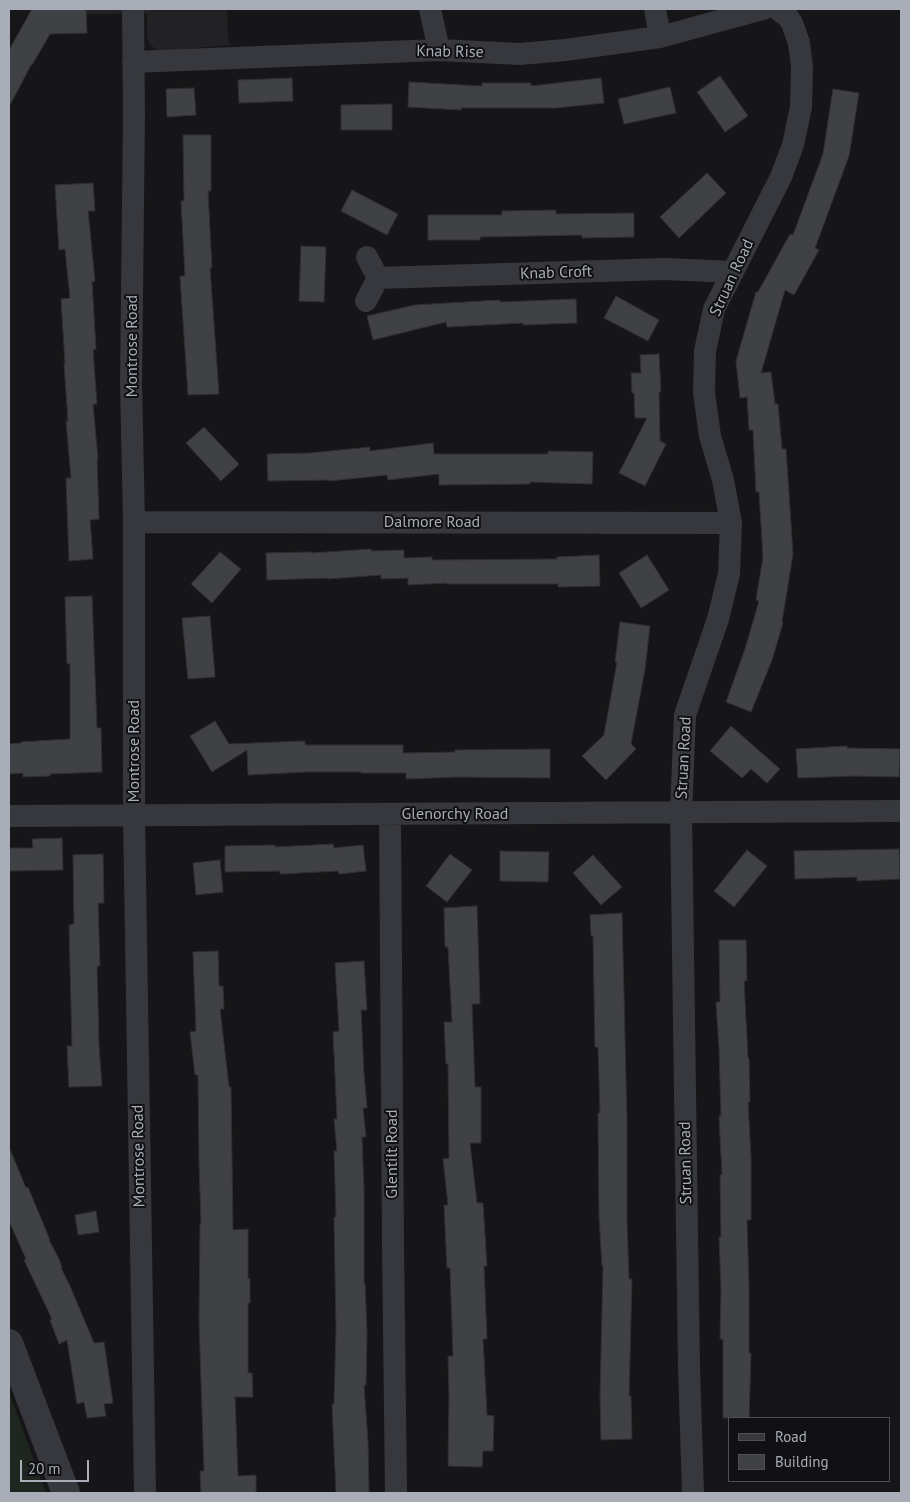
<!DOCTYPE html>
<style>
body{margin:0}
#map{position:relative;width:910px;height:1502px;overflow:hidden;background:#161618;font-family:"PT Sans",sans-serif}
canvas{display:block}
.frame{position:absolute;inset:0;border:10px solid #a8adb8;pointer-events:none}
.legend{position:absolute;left:728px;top:1417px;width:162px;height:65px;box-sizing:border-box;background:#111113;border:1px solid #4d4f55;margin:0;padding:6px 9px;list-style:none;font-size:15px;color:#a8adb8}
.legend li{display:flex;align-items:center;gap:10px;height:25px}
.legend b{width:25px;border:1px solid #4d4f55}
.scale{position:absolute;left:20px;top:1460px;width:69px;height:22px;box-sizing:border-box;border:2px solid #a8adb8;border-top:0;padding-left:6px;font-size:15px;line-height:18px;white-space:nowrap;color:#a8adb8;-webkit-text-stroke:4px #111113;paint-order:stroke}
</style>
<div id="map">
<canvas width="910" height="1502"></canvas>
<div class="frame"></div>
<ul class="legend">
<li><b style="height:6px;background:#37383d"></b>Road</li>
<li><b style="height:14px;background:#404145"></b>Building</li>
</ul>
<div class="scale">20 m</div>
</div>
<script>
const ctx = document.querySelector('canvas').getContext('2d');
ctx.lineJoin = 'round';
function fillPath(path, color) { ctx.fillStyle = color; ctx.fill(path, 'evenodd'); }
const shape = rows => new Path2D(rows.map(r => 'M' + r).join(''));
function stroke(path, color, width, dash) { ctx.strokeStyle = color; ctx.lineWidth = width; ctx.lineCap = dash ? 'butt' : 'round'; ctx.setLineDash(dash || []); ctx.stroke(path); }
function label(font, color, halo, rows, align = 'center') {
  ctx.font = font + ' "PT Sans",sans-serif'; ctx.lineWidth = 4; ctx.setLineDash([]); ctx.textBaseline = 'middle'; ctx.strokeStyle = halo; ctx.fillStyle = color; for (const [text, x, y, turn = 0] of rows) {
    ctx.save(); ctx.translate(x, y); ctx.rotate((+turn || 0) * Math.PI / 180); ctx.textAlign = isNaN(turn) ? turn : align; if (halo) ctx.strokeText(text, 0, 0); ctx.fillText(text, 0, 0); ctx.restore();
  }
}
const built = shape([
 [47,9,227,9,228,37,229,42,233,45,159,51,150,45,147,38,147,13,57,15]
]);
const green = shape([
 [9,1392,46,1493,9,1493]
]);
const building = shape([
 [32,9,86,9,87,33,50,34,32,65,31,65,9,107,9,50,32,9],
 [720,76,748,116,725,132,697,92,720,76],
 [292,78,293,101,239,103,238,80,292,78],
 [601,78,604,103,555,108,461,108,461,110,408,107,409,82,482,86,482,83,531,83,531,86,601,78],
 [670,87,676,113,624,124,618,99,670,87],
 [194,88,196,115,167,117,166,89,194,88],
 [833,89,859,93,849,156,815,248,819,250,794,295,785,290,761,373,771,372,775,404,778,404,782,449,786,449,793,554,782,622,783,623,772,660,751,712,726,702,745,649,759,601,756,600,763,557,759,492,756,492,753,430,749,430,747,397,740,398,736,361,756,292,758,292,790,234,793,235,823,154,833,89],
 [392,104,392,130,341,130,341,105,392,104],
 [183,135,211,135,211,191,208,191,212,268,210,268,219,394,188,395,180,276,185,276,181,201,184,201,183,135],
 [707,173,726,193,679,238,660,217,707,173],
 [93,183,95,211,88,211,95,281,92,282,96,349,93,350,97,404,93,404,98,459,97,459,99,519,90,520,93,559,69,561,66,478,71,478,66,421,68,421,64,363,65,363,61,299,70,298,65,249,59,250,55,185,93,183],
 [352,190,398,214,387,235,341,211,352,190],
 [556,210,556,214,634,213,634,237,582,238,582,235,480,237,480,240,428,240,428,215,502,215,502,211,556,210],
 [301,246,326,247,324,302,299,301,301,246],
 [616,296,659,320,648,341,604,318,616,296],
 [576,299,577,323,523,325,523,323,447,327,446,322,373,340,367,316,415,305,500,300,500,302,576,299],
 [659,354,661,392,659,392,660,441,666,444,645,486,619,473,647,418,635,418,634,393,632,393,631,373,641,373,640,355,659,354],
 [204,427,239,464,221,481,186,443,204,427],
 [433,443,434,454,548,454,548,451,593,452,592,484,530,482,530,484,439,485,439,474,388,480,387,475,329,481,329,480,268,481,267,454,310,453,370,447,370,451,433,443],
 [371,549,371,551,404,550,404,558,432,557,432,560,557,559,557,557,599,555,600,586,558,587,558,584,447,584,447,583,408,585,408,578,381,579,381,575,328,579,328,578,267,580,266,553,312,552,312,553,371,549],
 [220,552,241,569,212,603,191,584,220,552],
 [647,555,669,590,641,608,619,573,647,555],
 [92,596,97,728,101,728,102,772,50,774,50,776,23,777,23,773,9,774,9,744,21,743,21,742,70,739,70,663,67,664,65,597,92,596],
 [210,616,215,677,188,679,182,618,210,616],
 [620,622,650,626,645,669,631,744,636,749,606,780,582,756,604,735,617,662,615,662,620,622],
 [215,721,229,744,305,741,305,745,403,745,403,753,455,752,455,750,550,749,550,778,456,777,406,779,406,773,361,773,361,772,306,772,248,775,247,750,212,772,190,736,215,721],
 [731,726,780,769,767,783,751,769,742,778,710,751,731,726],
 [847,746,847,748,900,749,899,777,854,776,798,778,796,749,847,746],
 [62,838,63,870,9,871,9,848,33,848,32,839,62,838],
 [333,844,334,848,363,845,366,871,339,874,338,871,280,874,280,871,225,872,225,846,275,845,275,847,333,844],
 [899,849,900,879,857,881,857,877,795,879,794,851,899,849],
 [747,850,767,866,734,907,714,891,747,850],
 [500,851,549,852,548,882,500,881,500,851],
 [103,854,104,903,98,903,100,966,97,966,99,1045,102,1086,69,1087,67,1046,72,1046,69,925,74,924,73,855,103,854],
 [450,854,472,870,447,902,426,886,450,854],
 [593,855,622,887,601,905,573,873,593,855],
 [220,860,223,892,196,895,193,863,220,860],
 [477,906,480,1004,472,1004,475,1087,481,1087,481,1143,470,1143,477,1203,483,1203,487,1266,484,1266,487,1339,483,1339,487,1415,494,1416,493,1451,483,1451,482,1467,448,1466,449,1397,448,1356,453,1356,450,1268,447,1268,444,1205,448,1205,443,1159,449,1158,448,1064,446,1064,444,1022,452,1022,448,947,445,947,444,908,477,906],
 [622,913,627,1121,627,1222,629,1279,632,1279,629,1396,631,1396,632,1439,601,1440,600,1397,603,1266,602,1266,599,1216,598,1113,600,1113,598,1047,595,1047,593,936,591,936,590,915,622,913],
 [719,940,746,940,747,981,744,981,748,1058,749,1058,750,1102,748,1102,751,1157,751,1220,747,1220,749,1288,749,1353,751,1353,749,1418,723,1418,723,1339,720,1339,721,1290,719,1237,721,1237,720,1175,722,1175,719,1116,721,1116,719,1048,716,1002,720,1002,719,940],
 [218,951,219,986,223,986,224,1009,220,1009,229,1087,231,1087,233,1230,248,1229,248,1278,250,1279,250,1303,248,1303,248,1373,252,1373,253,1397,235,1397,238,1476,256,1475,256,1493,201,1493,200,1471,204,1471,199,1321,200,1224,201,1224,199,1162,198,1075,195,1075,190,1032,196,1031,193,952,218,951],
 [364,961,367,1010,361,1010,364,1074,367,1108,363,1108,366,1137,362,1137,364,1188,364,1283,365,1283,367,1333,366,1385,364,1385,368,1442,369,1493,336,1493,332,1404,334,1404,336,1328,334,1217,336,1217,334,1151,337,1151,334,1119,337,1119,333,1032,339,1031,335,963,364,961],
 [9,1147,26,1188,28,1187,50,1240,49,1240,59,1259,62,1268,61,1268,70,1286,94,1343,104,1342,113,1403,104,1404,106,1416,87,1418,84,1402,77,1404,67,1340,59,1344,50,1320,52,1319,24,1260,26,1259,9,1221,9,1147],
 [96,1211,99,1232,78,1235,75,1215,96,1211]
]);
const minor = shape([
 [133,9,134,115,131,384,134,522,134,815,145,1493],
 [430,9,439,50],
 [655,9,660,37],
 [133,62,439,50,520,54,565,50,660,37,763,9],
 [367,257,378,278,665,269,733,272],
 [366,301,378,278],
 [134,522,731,523],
 [390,814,393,1246,396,1493],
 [9,816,901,811],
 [693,1493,689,1368,681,813,685,715,718,619,729,574,731,523,723,480,710,436,704,393,705,351,714,309,781,177,793,145,801,107,802,67,799,43,792,23,787,16,777,9]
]);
const tertiary = shape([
 [9,1343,66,1493]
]);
const streetNames = [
 ["Knab Rise",450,52,1],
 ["Knab Croft",556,273,-2],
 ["Struan Road",732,278,-65],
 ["Montrose Road",132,346,-90],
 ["Dalmore Road",432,522],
 ["Montrose Road",134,751,-90],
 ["Struan Road",684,758,-87],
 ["Glenorchy Road",455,814],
 ["Glentilt Road",392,1154,-90],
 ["Montrose Road",139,1156,-91],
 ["Struan Road",686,1163,-91]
];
fillPath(built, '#222225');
fillPath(green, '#1e261f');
fillPath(building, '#404145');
stroke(building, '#303034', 1);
stroke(minor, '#37383d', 22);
stroke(tertiary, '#37383d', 28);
label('16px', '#a8adb8', '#111113', streetNames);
</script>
